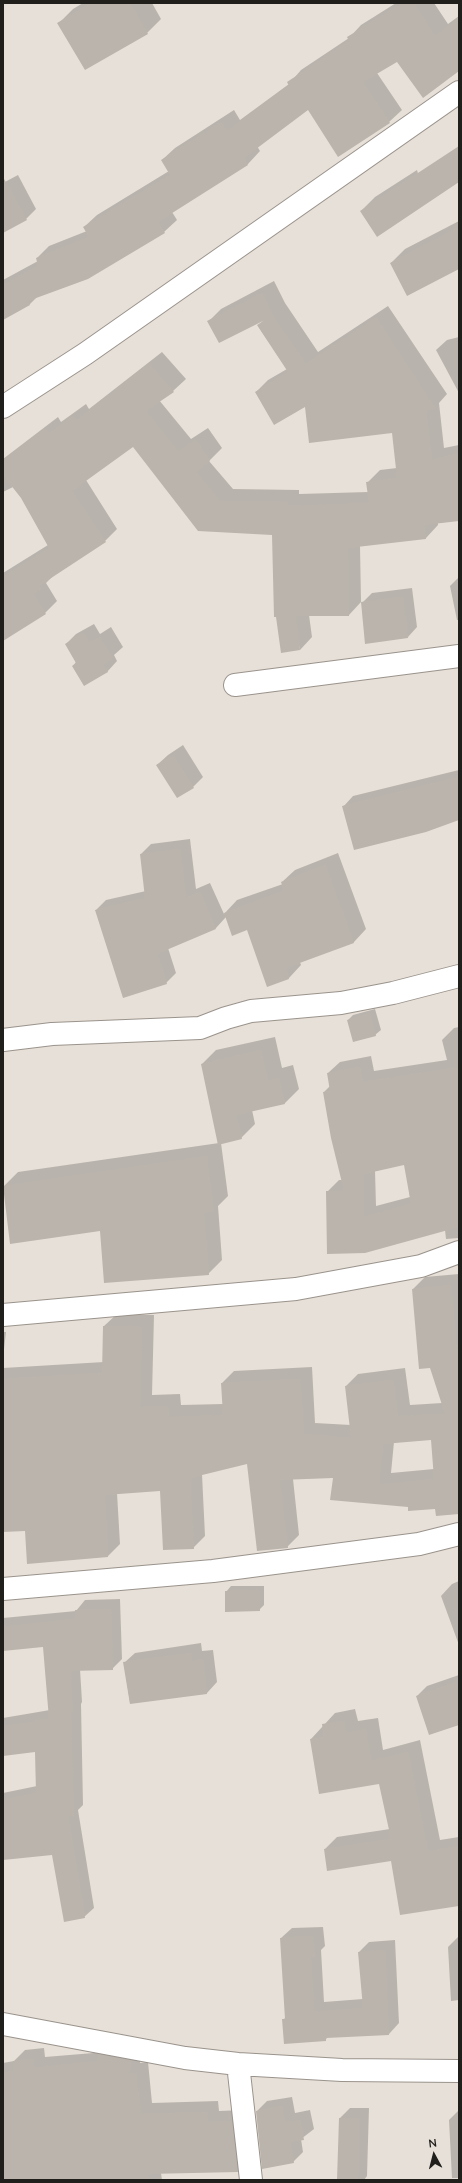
<!DOCTYPE html>
<style>
body{margin:0}
#map{position:relative;width:462px;height:2183px;overflow:hidden;background:#e7e0d8;font-family:Mulish,sans-serif}
canvas{display:block}
.frame{position:absolute;inset:0;border:4px solid #211f1c;pointer-events:none}
.north{position:absolute;left:414px;top:2135px;width:40px;height:40px;-webkit-text-stroke:3px #e7e0d8;paint-order:stroke;rotate:353deg;font-size:11px;font-weight:700;line-height:16px;text-align:center;color:#211f1c}
.north::after{content:'';display:block;margin:auto;width:14px;height:18px;background:#211f1c;clip-path:polygon(50% 0,100% 100%,50% 72%,0 100%)}
</style>
<div id="map">
<canvas width="462" height="2183"></canvas>
<div class="frame"></div>
<div class="north">N</div>
</div>
<script>
const ctx = document.querySelector('canvas').getContext('2d');
ctx.lineJoin = 'round';
function fillPath(path, color) { ctx.fillStyle = color; ctx.fill(path, 'evenodd'); }
const shape = rows => new Path2D(rows.map(r => 'M' + r).join(''));
function stroke(path, color, width, dash) { ctx.strokeStyle = color; ctx.lineWidth = width; ctx.lineCap = dash ? 'butt' : 'round'; ctx.setLineDash(dash || []); ctx.stroke(path); }
const shadow = shape([
 [83,3,152,3,161,19,147,33,59,23,73,9],
 [396,3,434,3,448,24,459,16,459,70,397,60,377,73,402,110,389,122,308,109,257,146,260,151,248,164,172,212,177,220,164,232,37,297,30,304,3,319,3,280,38,261,37,258,49,246,87,231,84,227,97,215,169,171,162,160,175,148,234,110,240,120,289,84,301,70,349,38,361,25],
 [417,170,425,199,361,211,375,197],
 [18,175,36,209,26,219,3,231,3,183],
 [459,221,459,268,391,263,405,249],
 [274,281,285,303,318,352,388,306,447,394,439,403,444,448,459,445,459,520,438,523,438,525,426,538,360,546,361,602,349,615,309,615,312,637,300,650,273,534,198,530,133,445,86,480,117,529,105,541,53,576,46,583,57,601,45,613,3,627,3,573,48,545,15,486,3,492,3,459,58,417,61,422,86,404,89,409,162,352,186,379,173,391,159,400,191,439,208,428,222,448,209,461,233,489,299,490,299,494,368,492,367,483,380,470,397,468,393,431,256,392,268,380,287,369,258,326,264,320,209,321,221,309],
 [459,337,459,393,436,350,447,340],
 [459,577,459,620,457,620,450,586],
 [412,588,417,627,408,637,362,603,372,593],
 [94,624,100,634,111,627,123,647,114,655,117,661,107,672,73,666,76,662,66,644,76,634],
 [183,745,203,777,193,787,157,765,168,755],
 [459,770,459,819,343,807,353,796],
 [190,839,196,889,210,883,224,914,237,900,283,884,282,882,295,870,338,853,366,929,354,942,300,962,301,965,289,978,267,985,248,929,226,917,216,928,168,948,176,973,166,983,96,910,106,900,146,891,141,854,151,844],
 [375,1009,381,1030,375,1035,348,1020,353,1015],
 [459,1027,459,1238,446,1239,445,1230,365,1252,327,1192,339,1180,343,1180,324,1092,330,1086,328,1073,340,1062,371,1056,374,1071,447,1060,442,1040,454,1028],
 [405,1163,410,1197,376,1206,375,1170],
 [275,1037,282,1068,293,1065,299,1089,285,1103,252,1110,255,1124,241,1138,221,1143,228,1196,218,1206,222,1260,208,1274,4,1186,18,1172,219,1143,202,1064,216,1050],
 [459,1274,459,1513,436,1508,409,1506,334,1477,293,1479,299,1535,287,1547,248,1463,202,1474,205,1536,193,1548,161,1490,117,1493,120,1544,108,1556,26,1530,3,1531,3,1368,104,1362,104,1326,117,1314,154,1315,152,1395,180,1394,181,1405,223,1404,222,1383,234,1371,312,1367,315,1423,351,1425,346,1386,358,1374,405,1368,410,1405,442,1403,413,1289,425,1277],
 [432,1439,434,1469,391,1473,394,1442],
 [3,1332,6,1332,3,1358],
 [459,1581,459,1645,441,1596,452,1584],
 [231,1586,264,1586,264,1605,259,1610,226,1592],
 [120,1599,122,1659,112,1669,80,1669,82,1702,81,1704,83,1805,78,1810,94,1908,84,1917,53,1854,3,1859,3,1793,37,1786,36,1751,3,1755,3,1718,50,1710,44,1645,3,1650,3,1618,76,1611,85,1600],
 [201,1643,202,1651,213,1650,217,1682,207,1693,130,1703,124,1663,135,1653],
 [459,1675,459,1724,417,1696,427,1686],
 [355,1709,358,1721,378,1718,383,1750,420,1740,440,1840,459,1837,459,1902,392,1860,325,1849,337,1837,390,1829,380,1783,311,1739,335,1713],
 [323,1927,325,1946,321,1950,324,2002,363,1999,359,1952,369,1942,395,1940,399,2023,389,2034,328,2037,325,2040,283,2020,286,2017,281,1938,292,1928],
 [459,1936,459,2000,451,2001,448,1947],
 [44,2048,45,2057,142,2049,140,2063,148,2062,152,2103,218,2101,219,2111,243,2110,249,2160,237,2171,161,2173,162,2180,3,2180,3,2063,14,2061,25,2050],
 [292,2097,295,2113,310,2110,314,2129,301,2139,303,2152,293,2162,257,2111,267,2101],
 [350,2108,369,2108,367,2176,364,2180,338,2180,340,2118],
 [459,2110,459,2178,452,2178,449,2120]
]);
const building = shape([
 [91,3,130,3,148,34,85,70,57,23],
 [402,3,414,3,435,36,459,18,459,71,423,98,397,62,363,82,390,123,338,157,308,110,244,158,248,165,158,222,165,233,88,279,28,301,30,305,3,320,3,285,38,266,36,258,89,237,83,227,170,175,161,160,221,122,227,131,289,86,287,82,349,41,347,37],
 [459,146,459,182,377,237,360,211],
 [3,177,27,220,3,233],
 [459,227,459,269,407,296,390,263],
 [262,293,273,316,306,364,376,317,435,408,426,410,432,460,459,453,459,521,424,525,426,539,348,548,349,616,296,616,300,650,281,653,276,617,274,617,272,535,198,531,133,447,72,491,106,542,39,586,41,589,33,594,46,614,3,641,3,577,49,548,21,498,3,475,3,460,45,429,49,433,73,416,77,420,149,364,174,392,146,411,178,451,196,440,210,461,196,472,220,501,288,502,287,506,369,503,366,482,397,478,392,433,309,443,305,407,274,425,255,392,288,372,257,325,265,320,219,343,207,321],
 [403,597,408,638,365,644,361,602],
 [83,633,89,643,100,637,113,658,103,664,108,672,84,686,72,666,76,663,65,644],
 [173,755,194,788,177,798,156,765],
 [459,777,459,820,426,832,354,850,342,806],
 [180,849,186,898,200,892,216,929,157,954,167,984,123,998,95,910,145,898,140,854],
 [325,865,354,943,286,968,289,979,267,987,247,930,232,936,224,913,284,891,281,882],
 [370,1013,376,1036,353,1042,347,1020],
 [261,1050,268,1081,279,1078,285,1104,236,1115,242,1139,218,1145,201,1064],
 [360,1067,363,1082,459,1067,459,1227,365,1253,327,1254,326,1191,344,1191,331,1138,323,1092,330,1091,327,1073],
 [404,1165,411,1204,364,1217,364,1174],
 [207,1156,214,1211,204,1213,209,1275,104,1283,100,1231,10,1244,3,1186],
 [451,1285,459,1370,459,1514,436,1516,435,1509,408,1511,408,1507,330,1500,333,1478,280,1480,288,1548,257,1551,247,1464,190,1478,194,1549,163,1550,160,1491,105,1495,108,1557,27,1564,25,1531,3,1532,3,1379,102,1373,103,1326,142,1327,140,1407,168,1406,169,1417,223,1415,221,1383,300,1379,304,1434,351,1438,345,1386,393,1380,398,1416,445,1414,430,1368,419,1369,412,1289],
 [431,1440,434,1479,379,1485,383,1444],
 [259,1590,260,1611,225,1612,225,1591],
 [111,1609,113,1670,70,1671,73,1713,71,1713,74,1816,68,1816,85,1918,64,1922,52,1855,3,1860,3,1800,36,1793,35,1752,3,1756,3,1726,35,1722,35,1720,49,1719,43,1647,3,1651,3,1627,75,1619,75,1610],
 [191,1653,192,1661,203,1659,207,1694,130,1704,123,1662],
 [459,1681,459,1725,429,1735,416,1696],
 [344,1721,346,1733,366,1729,371,1761,408,1752,428,1851,459,1846,459,1906,400,1915,391,1861,327,1871,324,1849,391,1839,379,1784,319,1794,310,1739,324,1737,322,1724],
 [310,1936,313,1937,315,1957,311,1957,314,2012,363,2008,358,1952,385,1950,389,2035,326,2038,326,2041,284,2044,282,2019,285,2019,280,1938],
 [99,2055,131,2061,129,2074,136,2073,141,2114,207,2112,208,2122,232,2121,238,2172,148,2174,149,2180,3,2180,3,2072,13,2071,13,2061,33,2059,34,2068,97,2061],
 [282,2106,285,2122,300,2120,304,2140,290,2142,294,2163,262,2169,256,2111],
 [339,2118,359,2118,358,2180,337,2180]
]);
const minor = shape([
 [3,407,85,354,459,92],
 [235,685,459,656],
 [3,1040,52,1034,200,1028,226,1018,251,1011,341,1003,393,993,459,976],
 [3,1315,296,1289,421,1266,459,1252],
 [3,1589,213,1571,419,1544,459,1534],
 [3,2024,185,2058,238,2064,342,2070,459,2071],
 [238,2064,251,2180]
]);
fillPath(shadow, '#0003');
fillPath(building, '#bbb4ac');
stroke(minor, '#9a938c', 24);
stroke(minor, '#fff', 22);
</script>
